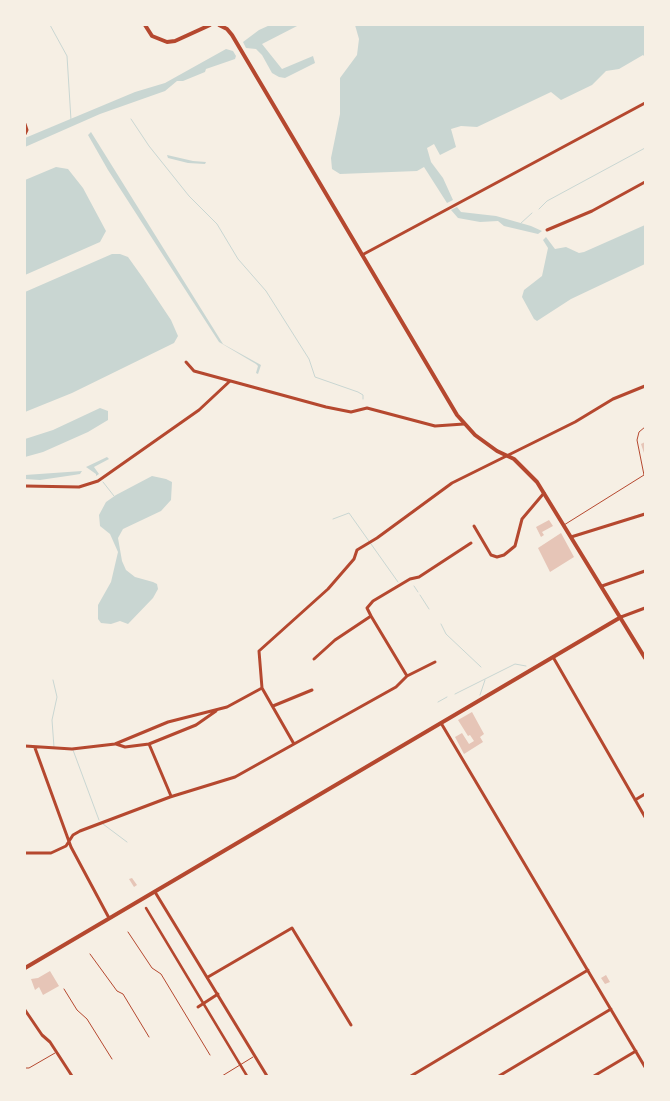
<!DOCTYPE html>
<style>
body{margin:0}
#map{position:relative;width:670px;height:1101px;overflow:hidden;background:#f6efe4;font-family:Inter,sans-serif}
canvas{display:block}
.frame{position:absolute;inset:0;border:26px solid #f6efe4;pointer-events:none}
</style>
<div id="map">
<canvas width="670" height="1101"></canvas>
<div class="frame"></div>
</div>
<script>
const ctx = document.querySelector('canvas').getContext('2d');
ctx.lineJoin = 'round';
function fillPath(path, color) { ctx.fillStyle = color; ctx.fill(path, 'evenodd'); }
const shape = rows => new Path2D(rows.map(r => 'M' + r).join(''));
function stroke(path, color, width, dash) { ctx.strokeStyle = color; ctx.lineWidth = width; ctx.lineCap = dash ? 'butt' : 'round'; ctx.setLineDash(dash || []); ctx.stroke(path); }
const water = shape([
 [270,25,299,25,262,44,282,69,313,56,315,63,285,78,279,77,272,73,262,55,256,49,246,48,243,42,259,30],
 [355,25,645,25,645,57,643,55,619,69,606,71,592,85,561,100,551,92,477,127,461,126,451,129,456,147,440,155,434,144,427,148,431,162,443,178,453,200,447,203,424,167,417,171,340,174,332,169,331,158,340,114,340,78,357,55,359,39],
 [226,49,233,51,236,56,235,59,206,69,205,72,183,81,177,81,165,91,100,114,25,147,25,138,135,92,165,83],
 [91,132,223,344,261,365,258,374,256,373,258,366,256,364,219,342,108,170,88,135],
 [167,155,193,161,206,162,205,164,188,163,168,158],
 [56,167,68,169,83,188,106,231,100,242,25,275,25,180],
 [457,207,461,212,496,216,531,226,542,231,538,234,504,226,498,221,480,222,458,218,451,210],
 [645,225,645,264,571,299,537,321,534,319,522,297,524,290,542,276,548,248,543,240,546,237,555,249,566,247,579,253,584,252],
 [112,254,120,254,128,257,143,278,171,320,178,336,174,343,72,393,25,412,25,292],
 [100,408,108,411,108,420,88,432,43,452,25,457,25,439,53,430],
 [107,457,109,459,94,467,99,474,96,476,96,474,86,467],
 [82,471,80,474,74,475,40,480,25,479,25,475],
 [152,476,166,479,172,482,171,500,161,511,123,529,118,538,122,561,126,570,135,577,153,582,157,584,158,589,153,598,128,624,120,621,111,624,101,623,98,619,98,605,111,582,118,552,110,534,100,526,99,515,106,502,116,495]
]);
const stream = shape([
 [50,25,67,56,71,120],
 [131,119,149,146,189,196,217,224,238,259,266,291,309,359,315,377,358,392,363,395,363,399],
 [539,209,547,201,645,148],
 [520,224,532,213],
 [103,482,114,496],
 [333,519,349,513,398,582],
 [414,586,418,592],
 [420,595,429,609],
 [441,624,446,634,481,667],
 [53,680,57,697,52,720,54,747],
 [455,694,515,664,526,666],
 [480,695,485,680],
 [438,702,447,697],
 [73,750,99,820],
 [103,824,127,842]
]);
const building = shape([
 [645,442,645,456,641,444],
 [549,520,553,526,542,532,544,535,541,537,536,527],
 [561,533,574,557,550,572,538,548],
 [472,712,484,734,480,737,483,742,464,754,455,737,462,733,469,744,474,741,470,735,468,736,458,720],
 [132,878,137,885,134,887,129,879],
 [50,971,59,986,43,995,39,987,35,990,31,979,38,978],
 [606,975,610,982,605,984,601,978]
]);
const service = shape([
 [564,525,644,475,637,440,639,432,645,427],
 [128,932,152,968,161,974,210,1055],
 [90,954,117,991,123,994,149,1037],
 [64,989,77,1010,87,1019,112,1059],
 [25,1068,29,1068,55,1053],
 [222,1076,253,1057]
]);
const pedestrian = shape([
 [146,908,247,1076]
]);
const minor = shape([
 [25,124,27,130,25,134],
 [547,230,592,211,645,182],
 [362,255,645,103],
 [186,362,194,371,326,407,351,412,367,408,435,426,464,424],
 [25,486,79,487,98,481,199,410,230,381],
 [474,526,491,555,497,557,504,555,515,546,522,519,544,493],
 [571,537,645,514],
 [602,586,645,571],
 [621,617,645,608],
 [553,657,645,817],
 [314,659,335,640,371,616,367,608,373,601,410,579,419,577,471,543],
 [407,676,435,662],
 [262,688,294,744],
 [273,706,312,690],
 [441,723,645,1067],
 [116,744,125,747,149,744,196,725,216,711],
 [149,744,171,796],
 [25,746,72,749,115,744,168,722,227,707,262,688,259,651,328,589,354,559,357,550,377,538,452,483,575,422,613,399,645,386],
 [35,748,71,847,109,918],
 [635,800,645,794],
 [25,853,51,853,66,846,73,835,80,831,170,797,235,777,396,687,407,676,371,616],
 [155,892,267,1076],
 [208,977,292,928,351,1025],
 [198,1007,218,994],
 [25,1010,42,1035,50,1042,72,1076],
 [411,1076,588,970],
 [499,1076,611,1009],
 [594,1076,636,1051]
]);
const tertiary = shape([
 [145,25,152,36,167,42,175,41,210,25],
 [219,25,227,29,232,35,457,415,475,435,497,451,514,459,537,482,645,658],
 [25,968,621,617]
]);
fillPath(water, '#c9d6d2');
stroke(stream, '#c9d6d2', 1);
fillPath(building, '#e6c5b7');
stroke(service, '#b5482f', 1);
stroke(pedestrian, '#b5482f', 2.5);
stroke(minor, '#b5482f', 3);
stroke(tertiary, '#b5482f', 4);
</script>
